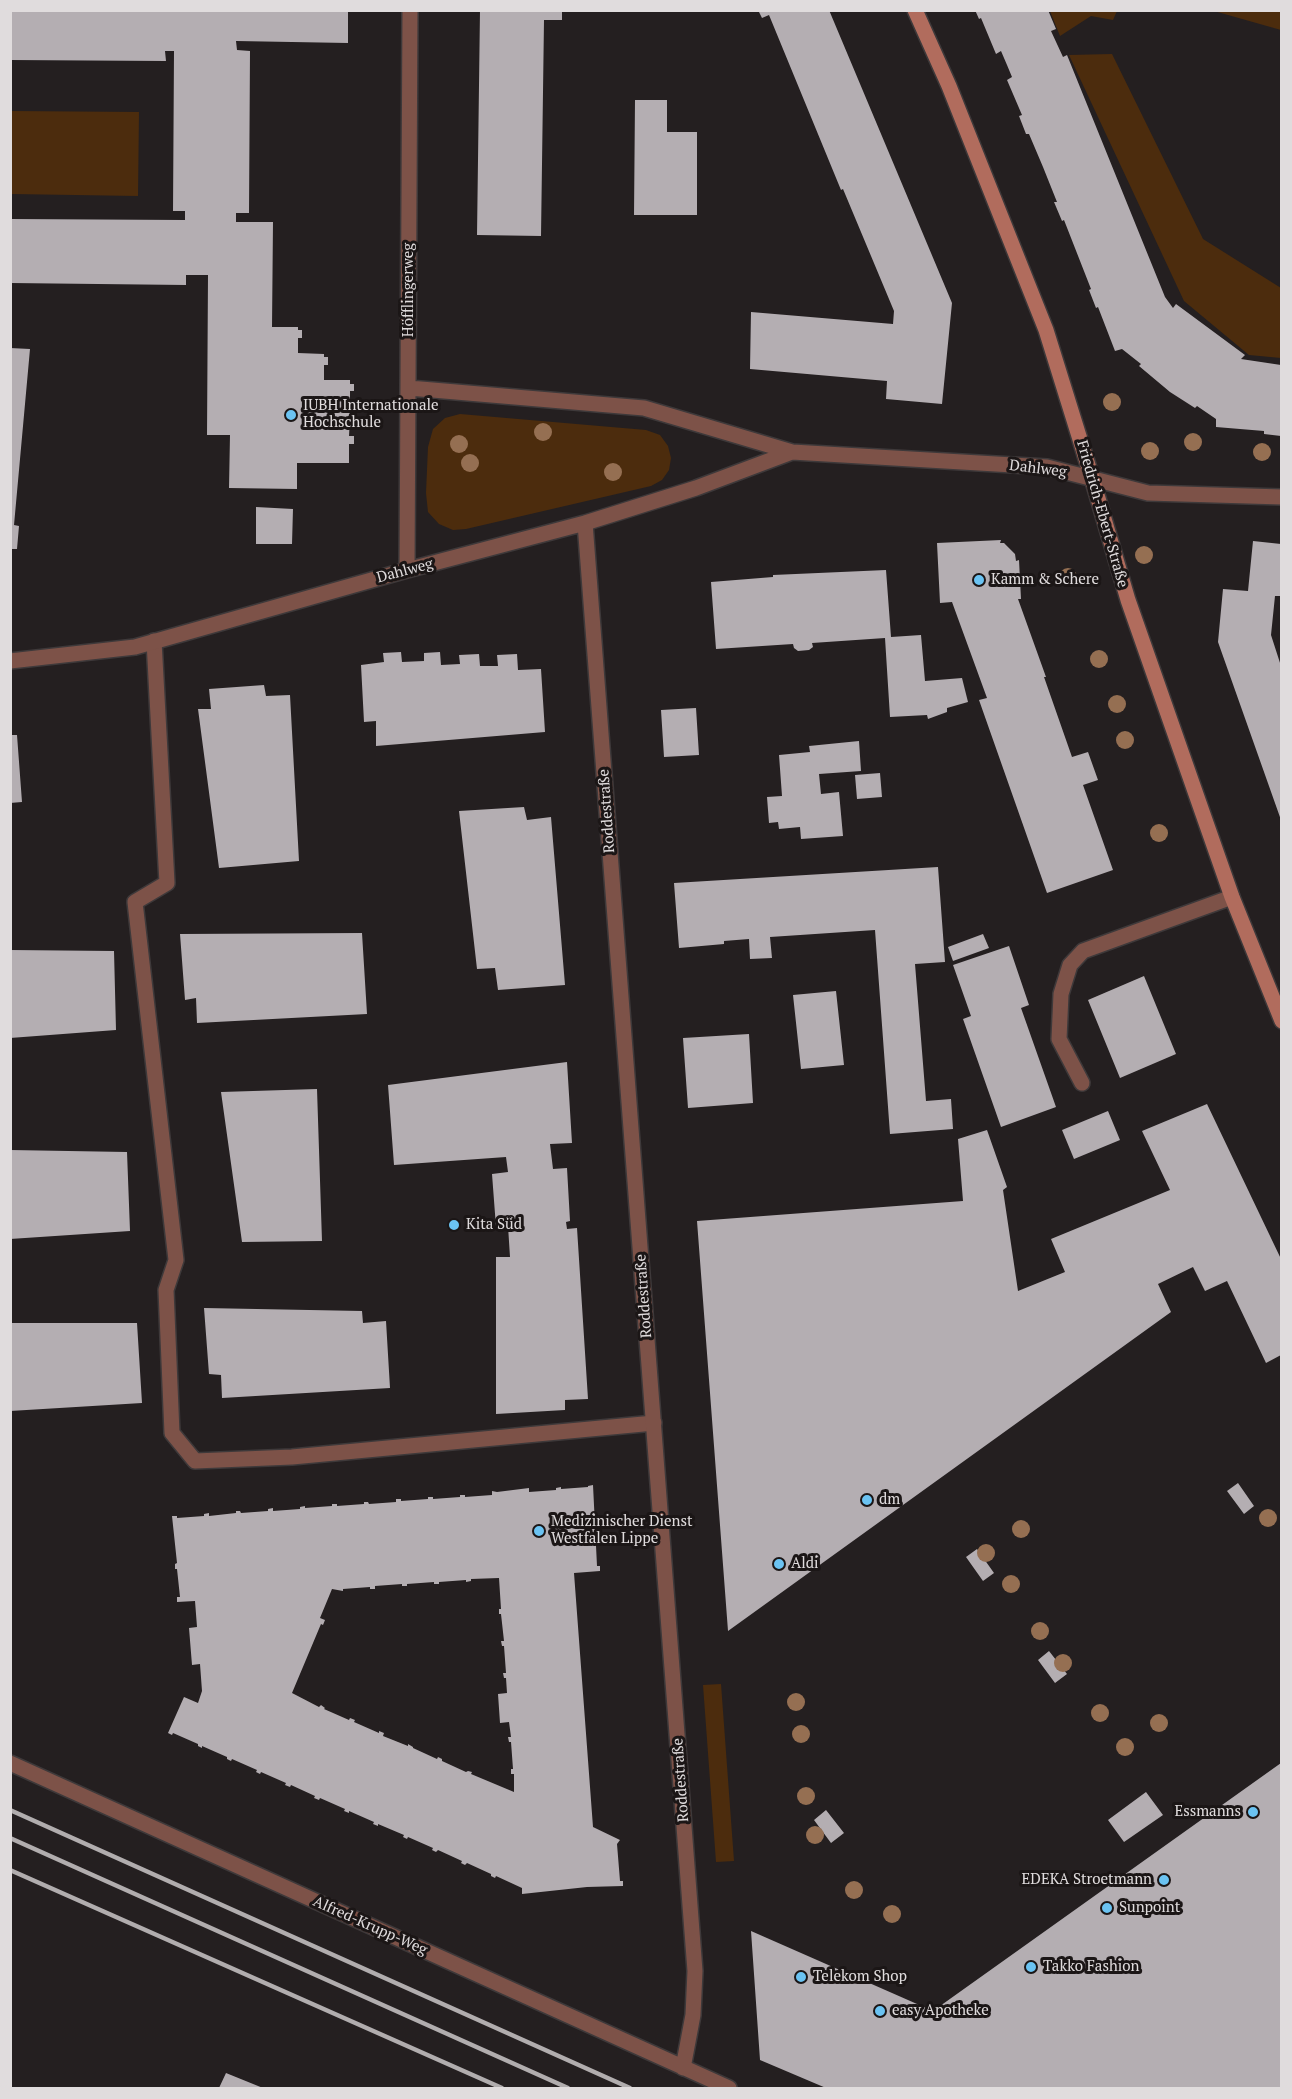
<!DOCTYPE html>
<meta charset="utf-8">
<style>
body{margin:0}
#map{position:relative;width:1292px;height:2099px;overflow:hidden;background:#241f20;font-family:"PT Serif",serif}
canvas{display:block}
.frame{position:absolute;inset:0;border:12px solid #e0dcdd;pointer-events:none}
</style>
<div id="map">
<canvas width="1292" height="2099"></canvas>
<div class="frame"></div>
</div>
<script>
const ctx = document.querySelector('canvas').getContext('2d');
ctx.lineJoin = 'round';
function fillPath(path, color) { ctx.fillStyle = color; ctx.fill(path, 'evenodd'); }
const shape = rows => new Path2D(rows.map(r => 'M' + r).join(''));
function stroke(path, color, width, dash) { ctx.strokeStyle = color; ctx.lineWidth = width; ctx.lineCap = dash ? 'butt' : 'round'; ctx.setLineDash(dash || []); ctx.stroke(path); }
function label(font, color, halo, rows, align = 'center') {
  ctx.font = font + ' "PT Serif",serif'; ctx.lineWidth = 6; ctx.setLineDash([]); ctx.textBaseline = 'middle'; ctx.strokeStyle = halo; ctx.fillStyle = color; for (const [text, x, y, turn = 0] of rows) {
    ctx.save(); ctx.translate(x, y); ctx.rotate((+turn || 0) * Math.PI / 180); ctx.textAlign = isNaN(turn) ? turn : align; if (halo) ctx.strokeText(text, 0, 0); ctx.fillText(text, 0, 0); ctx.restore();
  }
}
const green = shape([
 [1050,11,1117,11,1113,20,1091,16,1060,36],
 [1214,11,1281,11,1281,30],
 [1112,54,1203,239,1281,288,1281,358,1249,355,1184,301,1069,55],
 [11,111,139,112,138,196,11,194],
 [460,414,646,430,660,435,668,446,671,458,669,470,662,480,651,486,466,529,453,530,439,524,428,512,426,493,428,447,433,429,445,418],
 [721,1684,734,1861,716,1862,703,1685]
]);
const building = shape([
 [10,10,348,10,348,43,236,41,237,50,250,51,249,213,236,213,236,222,273,222,272,327,298,327,298,330,302,330,302,338,298,338,298,353,324,354,324,357,328,357,328,365,324,365,324,380,350,380,350,384,354,384,354,391,350,391,350,410,354,410,354,417,350,417,349,436,354,436,354,444,349,444,349,463,297,463,297,489,229,488,230,435,207,435,208,275,186,275,186,285,10,283,10,219,185,220,185,211,173,211,174,51,165,51,166,61,10,60],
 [480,10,562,10,562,20,544,20,541,236,477,235],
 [758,10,829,10,952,303,942,404,886,399,887,381,750,369,751,312,893,324,894,311,843,189,841,190,769,15,762,18],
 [975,10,1048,10,1056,29,1051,31,1063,57,1067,55,1165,297,1173,308,1176,304,1245,355,1241,359,1281,365,1281,436,1264,434,1264,431,1216,427,1216,419,1197,406,1195,408,1170,392,1139,366,1141,364,1122,349,1115,351,1098,307,1096,308,1089,290,1091,289,1064,220,1062,221,1054,202,1057,202,1043,167,1029,134,1026,134,1019,116,1022,115,1007,80,1012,77,1007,65,1001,51,996,54,981,18,979,19],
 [635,100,667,100,667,132,697,132,697,215,634,215],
 [10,348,30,349,14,525,19,526,17,549,10,549],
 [256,507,293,509,292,544,256,544],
 [1001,540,1000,543,1004,543,1015,554,1016,561,1019,560,1021,599,1018,599,1046,677,1044,677,1072,757,1088,752,1098,780,1083,785,1113,870,1047,893,979,700,987,698,952,602,940,603,937,543],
 [1253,541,1281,544,1281,596,1275,596,1271,635,1281,666,1281,820,1218,642,1223,589,1248,591],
 [886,570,891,637,921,635,925,681,962,678,968,702,947,708,947,712,928,719,927,715,890,717,885,638,812,643,813,647,809,650,798,651,794,648,793,644,716,649,711,582,773,577,773,575],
 [401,652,402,662,424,661,424,653,440,652,441,665,460,664,459,655,479,654,480,666,498,666,497,655,517,654,518,670,541,669,545,732,376,746,376,721,364,722,361,665,384,662,383,653],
 [264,685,266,696,290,695,299,861,219,868,198,709,211,709,209,689],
 [696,708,699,755,664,757,661,710],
 [10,735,17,735,22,802,10,803],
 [859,741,861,771,819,774,821,794,839,792,843,836,801,839,800,827,779,829,778,822,769,823,767,797,782,796,779,755,810,752,809,746],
 [880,773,882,797,857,799,855,775],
 [524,807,527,820,551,817,565,985,498,990,495,968,477,969,459,811],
 [938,867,945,962,915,964,926,1101,951,1099,953,1129,890,1134,875,930,770,937,772,958,750,959,749,939,724,941,724,944,679,948,674,883],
 [362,933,367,1014,197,1023,196,998,185,1000,180,934],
 [983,934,989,948,953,961,948,947],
 [1009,946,1029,1005,1021,1008,1056,1107,1001,1127,963,1019,971,1016,953,965],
 [10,950,114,951,116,1030,10,1038],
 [1144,976,1176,1054,1120,1078,1088,1000],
 [836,991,844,1065,801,1069,793,995],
 [749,1034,753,1103,688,1108,683,1038],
 [567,1062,572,1143,550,1144,553,1169,567,1168,570,1221,566,1222,567,1229,577,1228,588,1399,565,1400,565,1410,496,1414,496,1257,510,1257,508,1226,496,1227,492,1174,508,1172,506,1157,394,1165,388,1085],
 [317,1089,322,1241,242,1242,221,1092],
 [1207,1104,1281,1259,1281,1355,1266,1363,1227,1281,1205,1291,1193,1267,1158,1284,1171,1312,728,1631,697,1221,963,1201,958,1139,987,1130,1007,1187,1003,1190,1018,1291,1065,1272,1051,1239,1170,1190,1142,1131],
 [1108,1111,1120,1140,1074,1159,1062,1130],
 [10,1150,127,1152,130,1231,10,1239],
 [204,1308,362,1311,363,1323,386,1321,390,1388,222,1398,221,1375,209,1374],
 [10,1323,137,1323,142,1403,10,1411],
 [1238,1483,1254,1506,1244,1514,1227,1491],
 [593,1485,597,1566,600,1566,600,1571,574,1573,593,1827,620,1840,617,1844,620,1881,623,1881,623,1886,587,1887,522,1894,522,1888,496,1876,495,1878,491,1876,491,1874,467,1863,465,1865,461,1863,462,1861,438,1850,436,1852,432,1850,433,1848,408,1837,407,1839,403,1837,404,1835,378,1824,378,1826,373,1824,374,1822,349,1811,349,1813,344,1811,345,1809,320,1798,319,1800,314,1798,315,1796,291,1785,290,1787,285,1785,286,1783,261,1772,260,1774,256,1772,257,1770,232,1759,231,1761,227,1759,227,1757,202,1746,202,1748,198,1746,198,1744,173,1733,172,1735,168,1733,184,1697,198,1703,202,1691,200,1664,192,1665,189,1628,197,1627,195,1601,177,1602,177,1597,180,1597,177,1569,175,1569,175,1564,177,1563,172,1516,177,1516,177,1518,204,1516,204,1514,209,1513,209,1516,236,1513,236,1511,240,1511,241,1513,268,1511,268,1509,273,1508,273,1511,300,1509,300,1507,305,1506,305,1508,332,1506,332,1504,337,1504,337,1506,364,1504,364,1502,368,1502,369,1504,396,1502,396,1499,401,1499,401,1501,428,1499,428,1497,433,1497,433,1499,460,1497,460,1495,465,1495,465,1497,492,1495,492,1491,497,1492,529,1488,529,1492,556,1490,556,1488,561,1487,561,1489,588,1487,588,1486],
 [499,1578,501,1609,499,1609,499,1614,501,1614,504,1641,501,1641,502,1646,504,1646,506,1673,503,1673,504,1678,506,1678,507,1693,498,1694,500,1723,509,1722,511,1737,508,1737,509,1742,511,1742,513,1769,511,1769,511,1774,514,1774,514,1792,471,1774,472,1772,468,1771,466,1772,442,1761,442,1759,438,1757,437,1759,413,1748,413,1747,408,1744,408,1746,383,1736,384,1733,379,1731,379,1733,354,1722,355,1720,350,1718,349,1720,324,1709,325,1708,321,1705,319,1707,292,1693,321,1624,323,1625,325,1620,320,1618,332,1589,343,1591,343,1589,370,1587,370,1589,375,1589,375,1586,402,1584,402,1586,407,1586,407,1584,434,1582,434,1584,439,1584,439,1582,466,1580,466,1582,471,1581,471,1579],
 [977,1549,994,1573,983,1581,966,1557],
 [1049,1651,1067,1674,1055,1683,1038,1660],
 [1281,1763,1281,2088,826,2088,760,2060,751,1931,933,2011],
 [1146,1792,1163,1815,1124,1842,1108,1820],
 [826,1810,844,1833,831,1843,814,1820],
 [226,2073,263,2088,219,2088]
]);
const lane = shape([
 [154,641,167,883,135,902,176,1260,166,1290,172,1433,195,1461,292,1457,654,1423],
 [1082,1083,1059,1039,1061,994,1070,965,1083,951,1232,897]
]);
const street = shape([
 [409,388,644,408,792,452,1047,467,1148,493,1282,497],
 [585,523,695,1971,693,2015,683,2068],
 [407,570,410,10],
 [10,661,135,647,407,570,585,523,696,488,792,452],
 [10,1763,729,2088]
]);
const secondary = shape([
 [915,10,949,86,1046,330,1092,478,1128,600,1232,897,1282,1021]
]);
const rail = shape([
 [10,1810,630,2088],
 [10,1838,568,2088],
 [10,1870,502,2088]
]);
const trees = [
 [1112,402],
 [543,432],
 [1193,442],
 [459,444],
 [1150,451],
 [1262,452],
 [470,463],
 [613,472],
 [1144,555],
 [1068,577],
 [1099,659],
 [1117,704],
 [1125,740],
 [1159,833],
 [1268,1518],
 [1021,1529],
 [986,1553],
 [1011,1584],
 [1040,1631],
 [1063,1663],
 [796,1702],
 [1100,1713],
 [1159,1723],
 [801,1734],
 [1125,1747],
 [806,1796],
 [815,1835],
 [854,1890],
 [892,1914]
];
const markers = [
 [291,415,6,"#6bc3f2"],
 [979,580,6,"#6bc3f2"],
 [454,1225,6,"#6bc3f2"],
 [867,1500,6,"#6bc3f2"],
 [539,1531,6,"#6bc3f2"],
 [779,1564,6,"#6bc3f2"],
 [1253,1812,6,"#6bc3f2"],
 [1164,1880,6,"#6bc3f2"],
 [1107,1908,6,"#6bc3f2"],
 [1031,1967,6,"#6bc3f2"],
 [801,1977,6,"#6bc3f2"],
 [880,2011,6,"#6bc3f2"]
];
const streetNames = [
 ["Höfflingerweg",409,290,-90],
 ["Dahlweg",1038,469,7],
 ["Friedrich-Ebert-Straße",1102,514,74],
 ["Dahlweg",405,571,-15],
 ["Roddestraße",607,811,-94],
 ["Roddestraße",644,1296,-94],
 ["Roddestraße",681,1780,-94],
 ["Alfred-Krupp-Weg",370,1926,24]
];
const poiNames = [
 ["IUBH Internationale",303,406],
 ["Hochschule",303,423],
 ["Kamm & Schere",991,580],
 ["Kita Süd",466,1225],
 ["dm",879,1500],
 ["Medizinischer Dienst",551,1522],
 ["Westfalen Lippe",551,1539],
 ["Aldi",791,1564],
 ["Essmanns",1241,1812,"right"],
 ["EDEKA Stroetmann",1152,1880,"right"],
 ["Sunpoint",1119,1908],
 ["Takko Fashion",1043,1967],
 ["Telekom Shop",813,1977],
 ["easy Apotheke",892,2011]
];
fillPath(green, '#4c2c0d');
fillPath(building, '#b4aeb2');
stroke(lane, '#3e393a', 18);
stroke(street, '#3e393a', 18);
stroke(secondary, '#3e393a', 18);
stroke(lane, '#7d5248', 15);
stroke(street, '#7d5248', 15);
stroke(secondary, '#b16c5d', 15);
stroke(rail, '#b1adae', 4.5);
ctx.fillStyle = '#956f52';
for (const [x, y] of trees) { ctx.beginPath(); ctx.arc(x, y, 9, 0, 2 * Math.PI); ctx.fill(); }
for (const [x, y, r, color] of markers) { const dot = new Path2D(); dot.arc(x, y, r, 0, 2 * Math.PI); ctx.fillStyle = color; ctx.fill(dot); stroke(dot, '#1b1616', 2); }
label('15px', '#e0dcdd', '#1b1616', streetNames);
label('15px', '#e0dcdd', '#1b1616', poiNames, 'left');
</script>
